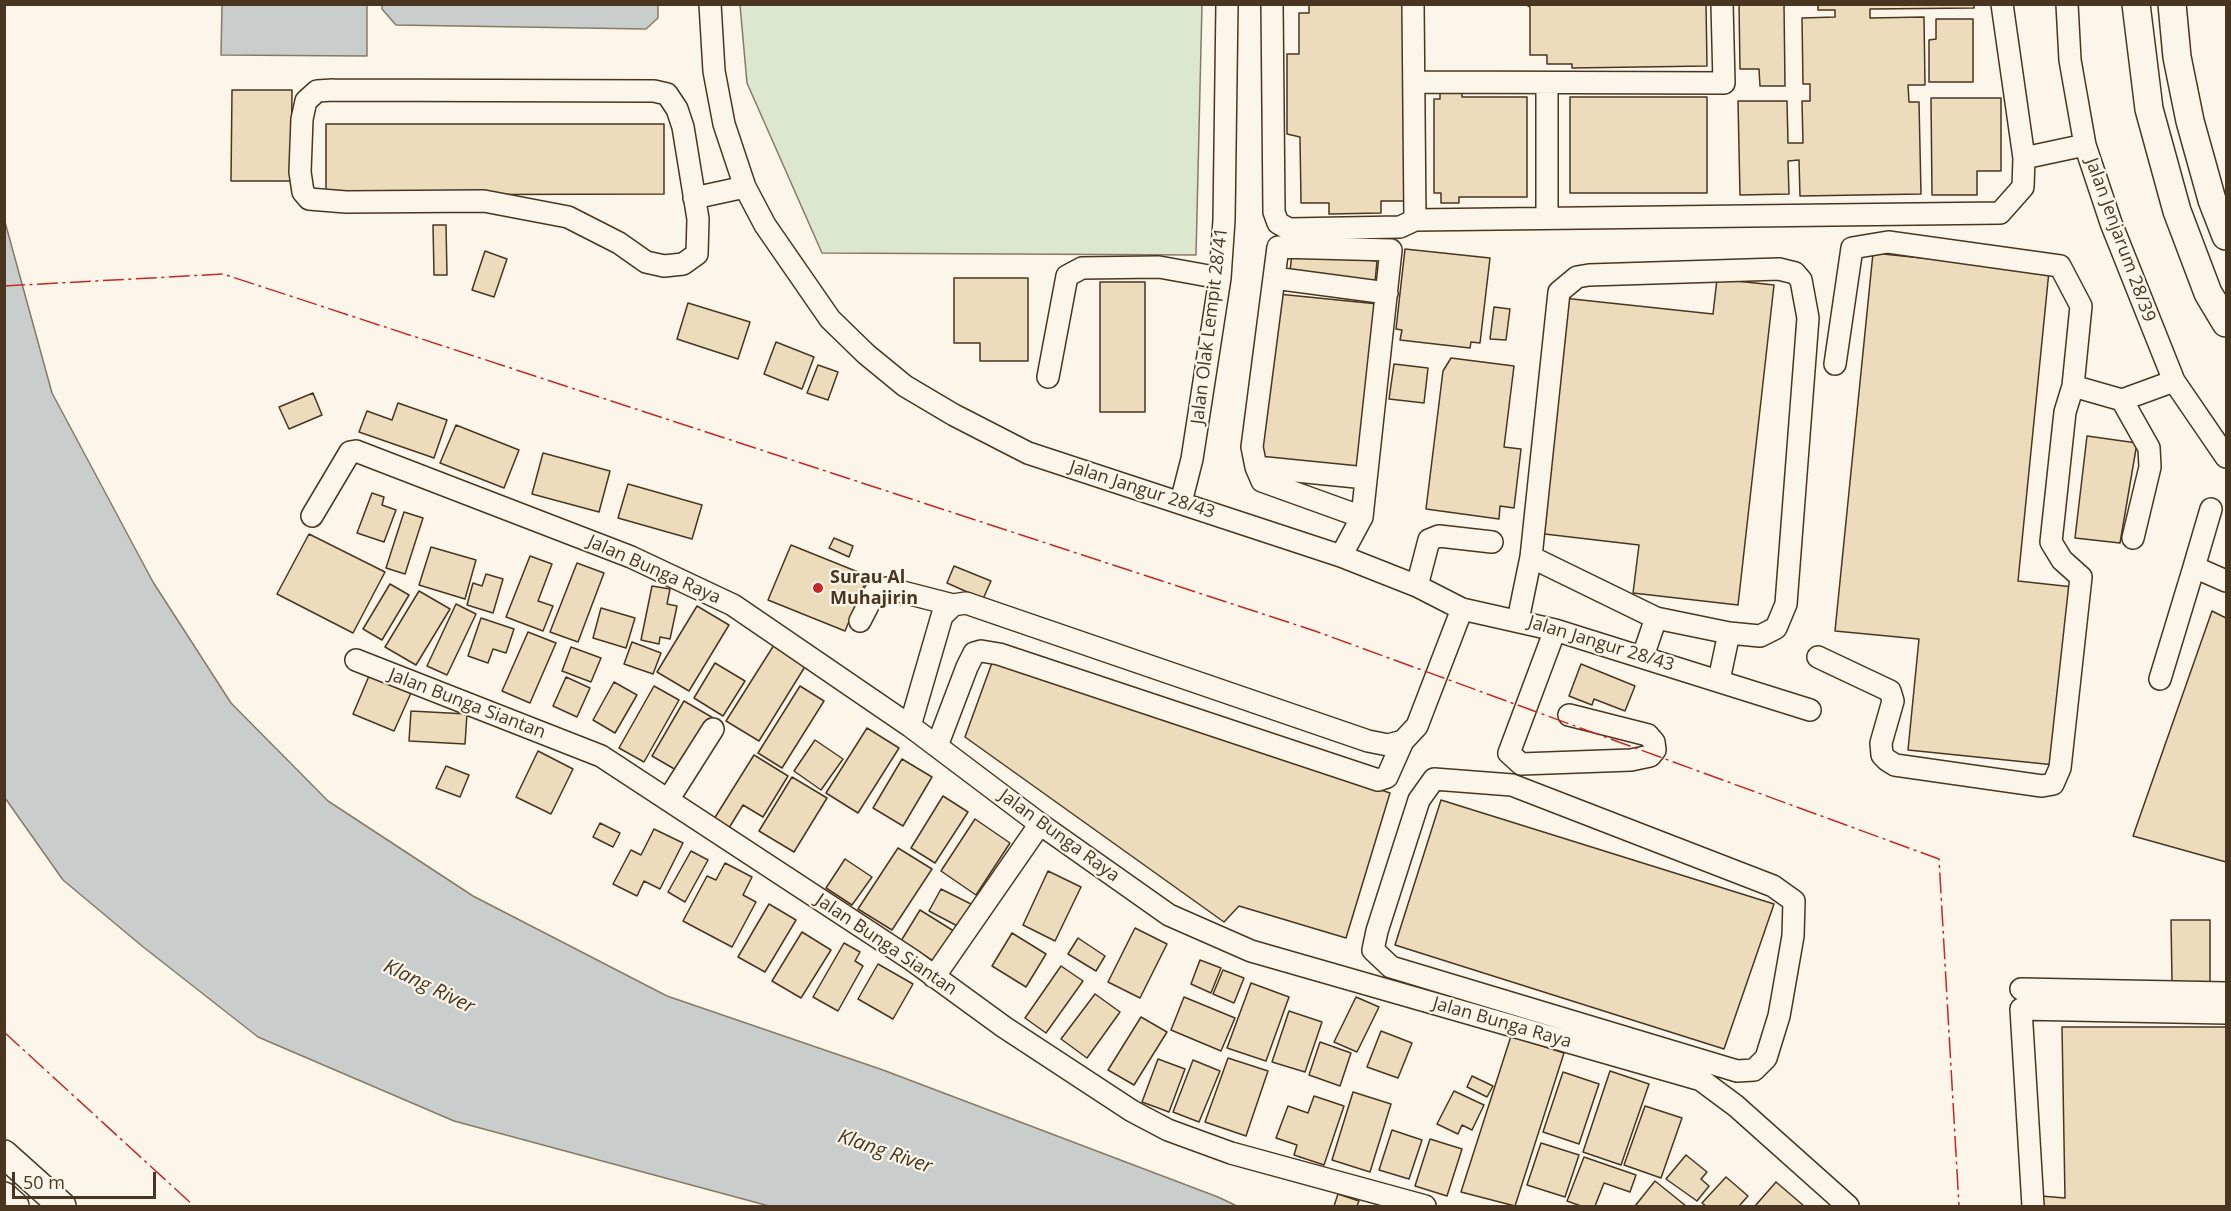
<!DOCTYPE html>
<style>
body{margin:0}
#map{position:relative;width:2231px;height:1211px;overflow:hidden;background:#fbf6e9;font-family:"Open Sans",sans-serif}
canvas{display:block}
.frame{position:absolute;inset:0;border:6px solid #4a3520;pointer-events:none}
.scale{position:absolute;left:12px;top:1172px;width:144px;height:27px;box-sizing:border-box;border:3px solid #4a3520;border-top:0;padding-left:8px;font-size:18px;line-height:21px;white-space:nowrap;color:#4a3520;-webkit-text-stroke:4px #fbf6e9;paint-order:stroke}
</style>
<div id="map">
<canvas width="2231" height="1211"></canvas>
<div class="frame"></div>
<div class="scale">50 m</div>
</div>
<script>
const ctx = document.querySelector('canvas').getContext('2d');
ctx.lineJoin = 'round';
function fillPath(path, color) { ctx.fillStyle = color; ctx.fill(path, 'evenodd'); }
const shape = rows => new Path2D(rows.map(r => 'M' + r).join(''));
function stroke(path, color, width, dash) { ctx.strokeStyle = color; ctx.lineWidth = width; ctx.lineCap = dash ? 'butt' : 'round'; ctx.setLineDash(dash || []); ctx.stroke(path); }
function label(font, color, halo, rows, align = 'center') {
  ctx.font = font + ' "Open Sans",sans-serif'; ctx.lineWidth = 4.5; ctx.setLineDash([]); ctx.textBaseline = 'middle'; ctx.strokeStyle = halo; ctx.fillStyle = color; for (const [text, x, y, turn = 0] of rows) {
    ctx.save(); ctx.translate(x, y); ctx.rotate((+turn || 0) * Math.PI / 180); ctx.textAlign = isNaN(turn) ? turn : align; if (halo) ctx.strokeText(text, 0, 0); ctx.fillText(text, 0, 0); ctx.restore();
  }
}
const green = shape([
 [740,5,1202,5,1196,255,822,253,747,83,740,5]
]);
const water = shape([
 [222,5,367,5,367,56,221,55,222,5],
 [382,5,658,5,658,18,646,29,396,25,382,9,382,5],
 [5,222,52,393,153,582,231,703,328,801,473,896,667,996,883,1070,1218,1197,1237,1206,769,1206,454,1121,258,1037,142,946,63,880,5,798,5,222]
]);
const building = shape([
 [1309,4,1405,4,1405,201,1381,201,1381,213,1329,214,1329,203,1301,203,1300,137,1287,134,1287,54,1299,54,1299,13,1309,13,1309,4],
 [1525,4,1706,4,1707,66,1572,68,1572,64,1547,64,1547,55,1530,55,1530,7,1525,4],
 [1739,4,1784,4,1785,86,1760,86,1759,69,1740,69,1739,4],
 [1818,4,1974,4,1974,8,1870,9,1870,18,1924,17,1925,85,1908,85,1909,102,1919,102,1921,194,1800,196,1799,160,1788,161,1789,194,1740,195,1738,101,1787,101,1788,143,1803,143,1802,101,1810,101,1810,84,1803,84,1802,18,1835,17,1835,10,1818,10,1818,4],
 [1936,19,1973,19,1973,82,1929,82,1929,40,1936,39,1936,19],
 [1440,88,1462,88,1462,97,1527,97,1527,197,1459,197,1459,203,1441,203,1441,193,1434,193,1434,99,1440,99,1440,88],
 [232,90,292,90,291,181,231,181,232,90],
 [1570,97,1707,97,1707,193,1570,193,1570,97],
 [1931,98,2001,98,2001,171,1977,171,1977,195,1932,195,1931,98],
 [326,124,664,124,664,194,326,195,326,124],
 [433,225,446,225,447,275,434,275,433,225],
 [1405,249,1490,258,1480,343,1471,342,1470,348,1400,340,1402,330,1396,329,1405,249],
 [485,251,507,259,494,297,472,290,485,251],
 [1292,252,1377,261,1375,282,1290,272,1292,252],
 [1873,253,2049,271,2018,581,2073,587,2055,765,1908,750,1919,639,1835,631,1873,253],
 [954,278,1028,278,1028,361,980,361,980,343,954,343,954,278],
 [1717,279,1774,285,1738,605,1633,593,1639,545,1536,533,1563,298,1713,314,1717,279],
 [1100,282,1145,282,1145,412,1100,412,1100,282],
 [1278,294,1378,304,1361,473,1261,463,1278,294],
 [688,303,750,322,738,359,677,339,688,303],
 [1494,307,1510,309,1506,340,1490,339,1494,307],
 [776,342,814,357,802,389,764,374,776,342],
 [1451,358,1514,366,1504,447,1521,449,1514,508,1500,506,1499,519,1426,509,1443,371,1451,358],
 [1394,364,1428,368,1424,403,1389,399,1394,364],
 [818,365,838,372,828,400,807,393,818,365],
 [313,393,322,415,289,429,279,407,313,393],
 [398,403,447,420,434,458,359,432,367,411,392,420,398,403],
 [456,425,519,450,504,488,440,463,456,425],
 [2087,436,2137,443,2120,543,2075,538,2087,436],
 [543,453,610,471,599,512,532,494,543,453],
 [628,484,702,505,692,539,618,518,628,484],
 [372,493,384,497,382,505,396,510,384,542,357,533,372,493],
 [404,512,423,518,405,574,386,568,404,512],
 [309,534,385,572,353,633,277,594,309,534],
 [834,538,853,546,849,557,829,548,834,538],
 [791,545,868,576,845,631,768,600,791,545],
 [431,547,476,560,465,599,419,585,431,547],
 [530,556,552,564,538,601,553,606,543,631,506,617,530,556],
 [577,563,604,573,578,642,550,632,577,563],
 [954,566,991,581,983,599,947,583,954,566],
 [486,574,503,579,493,613,467,605,473,583,482,586,486,574],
 [390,584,409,595,382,640,363,629,390,584],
 [652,586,670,589,667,604,677,606,670,639,660,637,659,644,641,640,652,586],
 [419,591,450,609,416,665,385,647,419,591],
 [456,604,476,614,447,675,427,666,456,604],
 [697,606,729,625,689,691,657,672,697,606],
 [601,608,635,618,626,648,593,638,601,608],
 [2212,611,2226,618,2226,862,2133,836,2212,611],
 [481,618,514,629,506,653,493,649,488,663,468,656,481,618],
 [528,632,556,643,530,703,502,691,528,632],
 [632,642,661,653,653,674,624,664,632,642],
 [774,645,806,665,759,741,726,721,774,645],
 [571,647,601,658,591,682,562,671,571,647],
 [993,660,1390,793,1346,938,1239,906,1224,922,965,737,993,660],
 [715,663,745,681,723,716,694,698,715,663],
 [1581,664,1635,686,1625,711,1594,699,1592,705,1569,696,1581,664],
 [369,676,411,693,394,731,353,714,369,676],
 [566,677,590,688,577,717,553,706,566,677],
 [614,682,637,695,615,733,593,720,614,682],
 [654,686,679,700,644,762,619,748,654,686],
 [800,686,824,701,782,768,758,753,800,686],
 [684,701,715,719,683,774,652,756,684,701],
 [411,711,467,714,465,744,409,741,411,711],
 [867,728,899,748,858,813,826,793,867,728],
 [815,740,843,759,821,790,794,771,815,740],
 [538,751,573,769,551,814,516,797,538,751],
 [754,755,788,776,763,817,743,805,729,828,714,819,754,755],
 [902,759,932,777,903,826,873,808,902,759],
 [446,766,469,775,460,797,436,788,446,766],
 [792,777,827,798,794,852,759,831,792,777],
 [943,796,968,812,935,863,911,848,943,796],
 [1441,800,1774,904,1724,1049,1395,945,1441,800],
 [975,819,1010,843,976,895,941,871,975,819],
 [600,823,620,833,613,847,593,837,600,823],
 [654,829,683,843,660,889,644,881,637,896,613,884,631,850,641,855,654,829],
 [898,848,932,869,892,930,858,909,898,848],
 [691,851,708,860,685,902,668,892,691,851],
 [845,859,872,877,852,905,826,888,845,859],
 [725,863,752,877,743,895,756,902,732,947,683,921,707,876,716,880,725,863],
 [1048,871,1081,887,1055,941,1023,925,1048,871],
 [941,889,975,906,963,929,929,911,941,889],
 [769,904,796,920,765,972,738,957,769,904],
 [920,910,957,933,938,964,901,941,920,910],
 [2171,920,2210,920,2210,982,2172,982,2171,920],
 [1135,928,1167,944,1140,998,1108,982,1135,928],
 [802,932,831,950,801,998,772,981,802,932],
 [1012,933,1046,954,1026,987,992,966,1012,933],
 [1078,938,1105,956,1096,971,1068,954,1078,938],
 [844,943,860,952,855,961,863,966,838,1011,813,997,844,943],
 [1200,960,1221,968,1211,993,1191,984,1200,960],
 [878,964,913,984,893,1019,858,999,878,964],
 [1061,966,1083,981,1046,1033,1025,1018,1061,966],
 [1223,970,1244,978,1234,1003,1213,994,1223,970],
 [1251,983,1289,997,1266,1061,1227,1048,1251,983],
 [1095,994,1120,1012,1087,1058,1061,1039,1095,994],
 [1184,997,1235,1018,1221,1051,1171,1030,1184,997],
 [1356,997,1379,1007,1357,1052,1334,1042,1356,997],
 [1289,1011,1322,1022,1305,1072,1272,1062,1289,1011],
 [1141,1017,1167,1032,1134,1085,1108,1070,1141,1017],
 [2062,1027,2226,1027,2226,1206,2042,1206,2041,1196,2065,1198,2062,1027],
 [1381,1031,1412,1043,1398,1078,1367,1067,1381,1031],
 [1511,1036,1564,1053,1515,1206,1461,1192,1511,1036],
 [1320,1042,1351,1053,1340,1086,1309,1075,1320,1042],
 [1228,1058,1268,1071,1246,1136,1205,1122,1228,1058],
 [1158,1059,1185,1069,1169,1112,1142,1102,1158,1059],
 [1193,1060,1220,1071,1199,1122,1173,1112,1193,1060],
 [1610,1071,1649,1084,1621,1165,1583,1152,1610,1071],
 [1563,1072,1599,1084,1579,1144,1543,1132,1563,1072],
 [1472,1076,1493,1086,1487,1097,1467,1087,1472,1076],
 [1454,1091,1484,1105,1472,1130,1462,1125,1458,1134,1437,1124,1454,1091],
 [1353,1092,1391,1104,1370,1172,1332,1160,1353,1092],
 [1314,1096,1344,1106,1324,1165,1294,1155,1297,1145,1276,1138,1288,1106,1308,1113,1314,1096],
 [1645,1106,1682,1118,1661,1178,1624,1165,1645,1106],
 [1392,1130,1422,1140,1409,1179,1379,1170,1392,1130],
 [1430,1139,1462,1149,1447,1196,1415,1186,1430,1139],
 [1541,1143,1579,1155,1565,1197,1527,1185,1541,1143],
 [1686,1155,1707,1172,1701,1179,1709,1186,1697,1201,1666,1179,1686,1155],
 [1584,1157,1636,1175,1630,1192,1604,1183,1595,1206,1581,1206,1567,1201,1584,1157],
 [1726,1177,1748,1196,1739,1206,1706,1206,1702,1203,1726,1177],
 [1655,1181,1686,1206,1635,1206,1655,1181],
 [1776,1182,1804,1206,1755,1206,1776,1182],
 [1338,1194,1359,1201,1357,1206,1334,1206,1338,1194]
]);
const minor = shape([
 [710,4,714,71,724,124,745,187,765,225,830,319,866,354,905,386,954,415,1028,453,1341,556,1417,586,1462,609,1555,630,1810,710],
 [1272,4,1274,212,1278,223,1289,229,1400,227,1415,220],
 [1413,4,1415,220,2000,213,2023,187,2024,158,2002,4],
 [2067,4,2070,60,2085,145,2111,223,2174,381,2226,457],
 [1414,82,1724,83,1722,4],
 [1547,83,1547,217],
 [333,90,654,91,667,94,677,109,683,127,698,219,697,254,683,264,664,266,646,262,619,243,568,217,484,201,346,202,309,199,303,192,300,172,302,119,306,101,317,91,333,90],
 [2024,158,2085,145],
 [694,198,745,187],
 [1274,278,1387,293],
 [1835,364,1852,248,1888,242,2060,266,2081,306,2073,386],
 [1048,377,1067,276,1082,268,1159,267,1220,278],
 [2122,400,2149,448,2150,467,2133,538],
 [1256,467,1366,478],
 [1181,502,1192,459,1220,278,1224,220,1227,4],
 [312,516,350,452,356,451,631,557,733,605,910,726,1040,824,1169,915,1251,951,1701,1080,1736,1106,1848,1206],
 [1341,556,1362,517,1391,250,1278,247,1252,447,1256,467,1262,481,1362,517],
 [1531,557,1656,618,1643,656],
 [2194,567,2211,509],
 [1417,586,1429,540,1439,536,1492,542],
 [1656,618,1729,633],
 [1518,620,1531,557,1559,292,1577,277,1589,275,1779,269,1795,273,1801,280,1808,318,1786,604,1776,628,1760,636,1729,633,1719,680],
 [860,621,876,590,887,588,953,605],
 [1555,630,1509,753,1521,764,1631,760,1650,756,1655,750,1654,742,1648,735,1569,715],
 [1818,657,1890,691,1893,701,1881,743,1882,755,1887,760,1895,765,2042,786,2053,784,2060,768,2081,577,2062,560,2051,542,2065,412,2073,386,2122,400,2174,381],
 [356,660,601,756,912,960,1004,1027,1132,1111,1168,1130,1231,1153,1425,1206],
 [2160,679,2194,567,2226,581],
 [910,726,942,616,953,605,966,603,1368,741,1388,745,1403,741,1417,726,1462,609],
 [937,746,967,667,974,653,981,651,999,654,1378,780,1387,777,1403,741],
 [1434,779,1512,785,1773,886,1794,901,1793,936,1779,1016,1766,1058,1754,1070,1737,1071,1391,967,1373,950,1377,931,1419,800,1434,779],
 [668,800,713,729],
 [934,977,1040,824],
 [2021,989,2226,993],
 [2033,1206,2021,1009,2226,1013]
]);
const major = shape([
 [2136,4,2149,109,2177,211,2208,293,2226,323],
 [2172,4,2177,57,2190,121,2212,200,2226,236],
 [4,1154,62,1206],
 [4,1196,15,1206]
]);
const power = shape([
 [4,286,223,274,1315,631,1939,859,1959,1206],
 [4,1032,194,1206]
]);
const markers = [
 [818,588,6,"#c62828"]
];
const streetNames = [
 ["Jalan Jenjarum 28/39",2120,240,70],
 ["Jalan Olak Lempit 28/41",1210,326,-83],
 ["Jalan Jangur 28/43",1142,490,18],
 ["Jalan Bunga Raya",654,570,24],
 ["Jalan Jangur 28/43",1601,644,17],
 ["Jalan Bunga Siantan",467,704,21],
 ["Jalan Bunga Raya",1059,836,36],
 ["Jalan Bunga Siantan",886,945,34],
 ["Jalan Bunga Raya",1502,1023,16]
];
const poiNames = [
 ["Surau Al",830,578],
 ["Muhajirin",830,599]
];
const waterNames = [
 ["Klang River",429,987,26],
 ["Klang River",885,1152,19]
];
fillPath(green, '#dce7d0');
stroke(green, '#887966', 1.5);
fillPath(water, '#c9cecd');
stroke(water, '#887966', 1.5);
fillPath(building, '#ecdcbc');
stroke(building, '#4a3520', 1.5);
stroke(minor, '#4a3520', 24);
stroke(major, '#4a3520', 30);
stroke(minor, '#fbf6e9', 21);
stroke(major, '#fbf6e9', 27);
stroke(power, '#c62828', 1.5, [21, 4.5, 3, 4.5]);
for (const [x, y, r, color] of markers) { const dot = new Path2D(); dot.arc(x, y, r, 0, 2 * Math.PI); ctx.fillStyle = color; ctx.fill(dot); stroke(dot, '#fbf6e9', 2); }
label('18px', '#4a3520', '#fbf6e9', streetNames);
label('bold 18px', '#4a3520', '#fbf6e9', poiNames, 'left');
label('italic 20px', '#4a3520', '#fbf6e9', waterNames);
</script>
